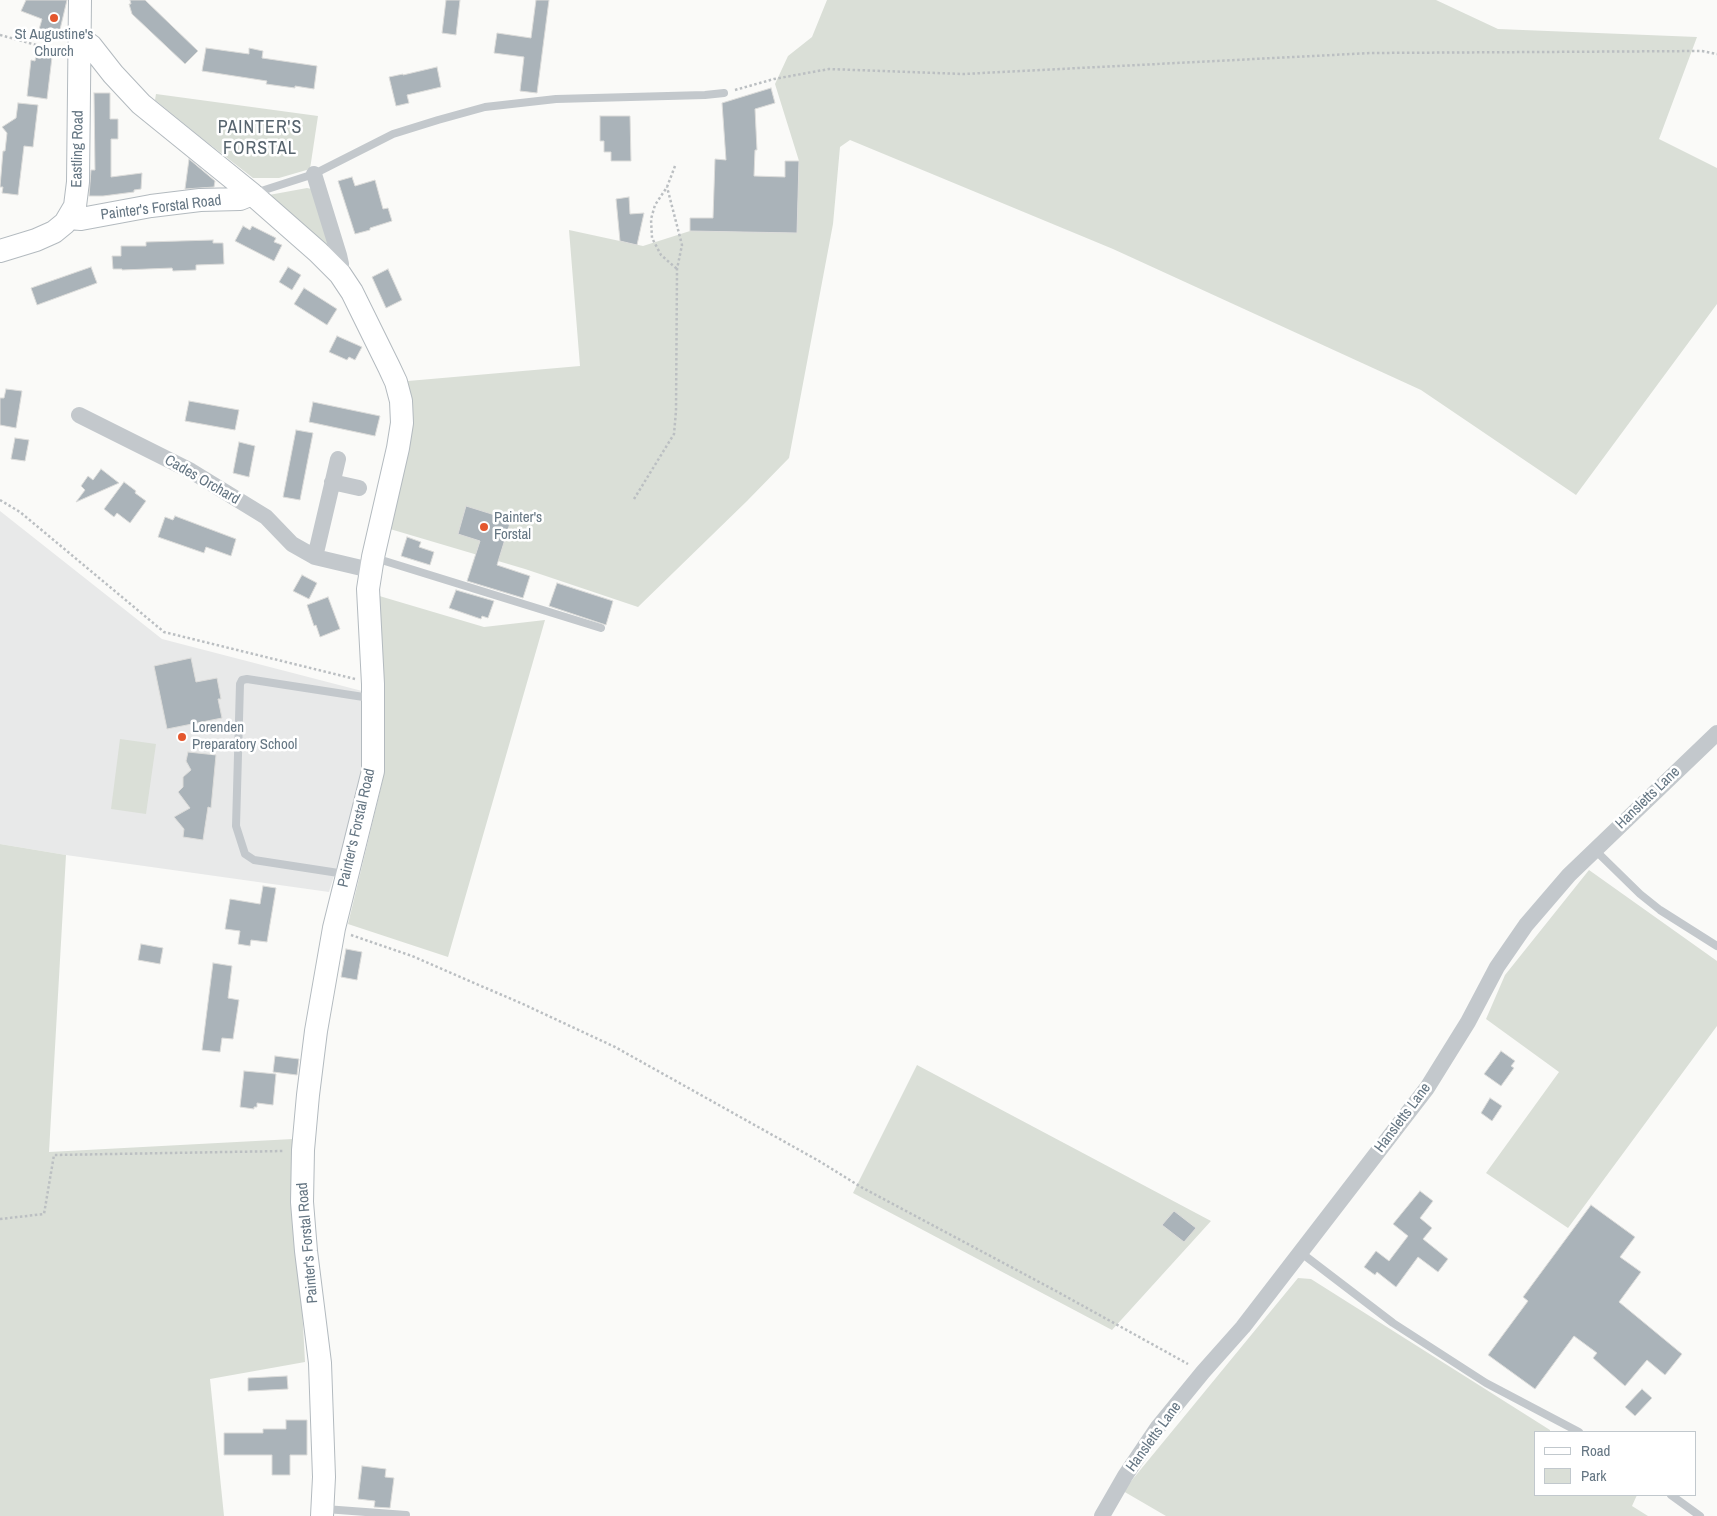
<!DOCTYPE html>
<style>
body{margin:0}
#map{position:relative;width:1717px;height:1516px;overflow:hidden;background:#fafaf8;font-family:"Archivo Narrow",sans-serif}
canvas{display:block}
.legend{position:absolute;left:1534px;top:1431px;width:162px;height:65px;box-sizing:border-box;background:#fff;border:1px solid #c1c8cd;margin:0;padding:6px 9px;list-style:none;font-size:15px;color:#657683}
.legend li{display:flex;align-items:center;gap:10px;height:25px}
.legend b{width:25px;border:1px solid #c1c8cd}
</style>
<div id="map">
<canvas width="1717" height="1516"></canvas>
<ul class="legend">
<li><b style="height:6px;background:#fff"></b>Road</li>
<li><b style="height:14px;background:#dadfd7"></b>Park</li>
</ul>
</div>
<script>
const ctx = document.querySelector('canvas').getContext('2d');
ctx.lineJoin = 'round';
function fillPath(path, color) { ctx.fillStyle = color; ctx.fill(path, 'evenodd'); }
const shape = rows => new Path2D(rows.map(r => 'M' + r).join(''));
function stroke(path, color, width, dash) { ctx.strokeStyle = color; ctx.lineWidth = width; ctx.lineCap = dash ? 'butt' : 'round'; ctx.setLineDash(dash || []); ctx.stroke(path); }
function label(font, color, halo, rows, align = 'center') {
  ctx.font = font + ' "Archivo Narrow",sans-serif'; ctx.lineWidth = 5; ctx.setLineDash([]); ctx.textBaseline = 'middle'; ctx.strokeStyle = halo; ctx.fillStyle = color; for (const [text, x, y, turn = 0] of rows) {
    ctx.save(); ctx.translate(x, y); ctx.rotate((+turn || 0) * Math.PI / 180); ctx.textAlign = isNaN(turn) ? turn : align; if (halo) ctx.strokeText(text, 0, 0); ctx.fillText(text, 0, 0); ctx.restore();
  }
}
const built = shape([
 [0,511,162,639,366,692,363,782,329,892,66,855,0,844]
]);
const green = shape([
 [827,0,1436,0,1498,29,1697,37,1659,139,1717,168,1717,304,1576,495,1421,390,1113,249,850,140,840,147,833,224,789,458,747,501,638,607,525,569,390,529,412,421,408,381,580,366,569,230,643,246,690,231,797,233,799,161,775,84,788,56,812,37],
 [156,94,318,116,310,169,279,178,253,178,199,136,155,100],
 [307,188,312,189,332,250,269,195],
 [376,595,484,627,545,620,448,957,348,924,383,779],
 [120,739,156,744,146,814,111,809],
 [0,844,66,855,49,1152,293,1139,305,1362,210,1379,224,1516,0,1516],
 [1589,870,1717,961,1717,1026,1568,1228,1486,1173,1559,1072,1486,1019,1505,975],
 [917,1065,1211,1221,1112,1330,853,1193],
 [1298,1278,1311,1279,1550,1430,1550,1432,1536,1432,1536,1495,1637,1495,1632,1506,1648,1516,1166,1516,1123,1491]
]);
const building = shape([
 [26,0,67,0,58,38,38,33,42,19,21,11,26,0],
 [130,0,145,0,198,51,185,64,132,14,129,4,131,4,130,0],
 [446,0,460,0,456,35,442,33,446,0],
 [536,0,549,0,537,93,520,91,524,57,494,53,497,33,531,38,536,0],
 [206,48,249,54,249,48,263,51,262,58,317,66,314,89,295,86,295,88,266,84,267,81,202,71,206,48],
 [36,55,52,57,47,99,27,96,31,60,35,61,36,55],
 [437,67,441,87,407,95,409,103,396,106,389,77,403,74,403,75,437,67],
 [771,88,775,103,755,109,757,150,755,150,754,176,785,177,785,161,799,161,797,233,690,231,690,218,713,218,715,159,726,160,722,103,771,88],
 [94,93,110,93,110,119,118,119,118,139,111,139,111,177,142,173,141,189,134,190,134,192,103,196,89,196,91,170,95,170,94,93],
 [18,103,38,105,33,147,24,146,18,195,2,193,3,187,0,187,3,151,5,151,7,133,2,127,16,118,18,103],
 [600,116,630,116,631,161,611,161,611,152,604,152,604,141,600,141,600,116],
 [189,159,215,181,214,187,185,189,189,159],
 [352,177,355,186,375,180,383,209,388,208,392,221,370,228,370,230,355,234,338,181,352,177],
 [629,197,630,214,644,213,637,245,620,241,616,199,629,197],
 [243,226,250,230,252,226,276,238,274,242,282,245,274,261,235,241,243,226],
 [213,240,213,243,223,243,224,264,196,265,196,270,173,271,172,268,122,270,122,269,113,269,112,256,121,256,121,246,146,246,146,242,213,240],
 [91,267,97,283,37,305,31,288,91,267],
 [288,267,301,275,292,290,279,282,288,267],
 [388,269,402,300,386,308,372,277,388,269],
 [304,288,337,309,327,325,294,304,304,288],
 [337,336,362,347,355,360,349,357,347,360,329,352,337,336],
 [6,389,22,391,16,428,0,425,0,398,4,398,6,389],
 [189,401,239,410,235,430,185,421,189,401],
 [313,402,380,416,375,436,309,422,313,402],
 [296,430,313,433,300,500,283,497,296,430],
 [15,438,29,440,25,461,11,459,15,438],
 [239,442,255,446,249,477,233,473,239,442],
 [101,469,119,483,76,502,85,490,81,486,88,476,93,480,101,469],
 [124,482,136,491,135,493,146,501,130,523,117,513,114,517,104,509,124,482],
 [466,506,511,520,497,565,530,576,523,598,467,581,480,541,458,534,466,506],
 [175,516,236,539,231,556,206,547,204,553,158,537,165,517,173,520,175,516],
 [407,537,421,542,419,547,434,552,430,565,401,556,407,537],
 [302,575,317,583,309,599,293,591,302,575],
 [557,583,613,601,606,625,549,606,557,583],
 [456,590,494,601,488,618,482,616,481,619,449,608,456,590],
 [328,597,340,629,320,637,316,625,314,626,307,605,328,597],
 [191,658,196,682,217,678,221,699,218,699,222,718,167,729,154,666,191,658],
 [188,752,216,755,211,808,208,807,203,840,183,837,184,829,174,817,190,808,178,792,183,787,183,777,191,770,186,761,188,752],
 [263,886,276,888,267,942,251,940,250,946,238,944,240,931,225,929,230,899,260,904,263,886],
 [141,944,163,948,160,964,138,960,141,944],
 [346,949,362,952,357,980,341,977,346,949],
 [213,963,232,966,228,998,239,1000,233,1039,222,1038,220,1052,202,1050,213,963],
 [1501,1051,1515,1061,1511,1066,1514,1068,1501,1086,1484,1074,1501,1051],
 [275,1056,299,1059,297,1075,273,1072,275,1056],
 [244,1071,276,1074,273,1105,257,1103,257,1107,254,1107,254,1109,240,1107,244,1071],
 [1490,1098,1502,1106,1492,1121,1481,1113,1490,1098],
 [1420,1191,1433,1201,1420,1218,1432,1228,1423,1239,1448,1259,1438,1272,1418,1257,1396,1287,1377,1272,1375,1275,1364,1267,1376,1251,1389,1261,1408,1236,1393,1224,1420,1191],
 [1591,1205,1635,1237,1620,1257,1641,1272,1619,1302,1682,1354,1665,1375,1647,1360,1625,1386,1593,1358,1597,1353,1574,1336,1535,1389,1488,1355,1528,1301,1523,1297,1591,1205],
 [1174,1211,1196,1228,1184,1242,1162,1225,1174,1211],
 [287,1376,288,1389,248,1391,248,1378,287,1376],
 [1642,1389,1652,1398,1635,1416,1625,1407,1642,1389],
 [286,1420,307,1420,307,1455,290,1455,290,1475,272,1475,272,1455,224,1455,224,1433,263,1433,263,1429,286,1429,286,1420],
 [362,1466,386,1469,385,1477,394,1478,390,1508,374,1507,375,1501,358,1499,362,1466]
]);
const path = shape([
 [0,35,62,52],
 [735,90,774,79,829,69,963,74,1371,53,1702,51,1717,54],
 [675,166,667,187,655,205,651,219,652,238,661,255,677,269],
 [634,499,674,434,676,411,677,269,682,245,667,187],
 [0,500,20,512,164,632,355,679],
 [351,935,412,956,525,1005,615,1047,819,1161,861,1187,1056,1291,1188,1364],
 [0,1219,44,1214,54,1155,284,1151]
]);
const lane = shape([
 [255,193,314,174,393,134,438,120,485,107,556,99,705,95,724,93],
 [375,558,601,628],
 [1595,850,1640,894,1660,910,1717,946],
 [345,874,254,860,245,854,236,826,240,684,242,680,247,679,370,698],
 [1300,1252,1393,1323,1486,1383,1579,1432],
 [1671,1495,1700,1516],
 [325,1509,406,1515]
]);
const street = shape([
 [314,174,339,255,341,264,340,274],
 [79,415,191,471,266,517,292,544,315,557,370,570],
 [332,482,359,488],
 [315,557,338,459],
 [1102,1516,1125,1476,1158,1427,1203,1372,1243,1327,1427,1088,1468,1022,1497,967,1526,925,1569,875,1717,733]
]);
const secondary = shape([
 [80,38,91,46,113,74,141,104,252,194,318,252,340,274,352,292,389,367,396,382,401,401,402,423,398,448,373,557,368,589,373,684,373,771,334,928,316,1031,308,1095,303,1150,302,1202,306,1251,320,1363,324,1477,322,1516],
 [69,218,81,219,151,206,200,200,240,199,252,194],
 [0,251,36,240,54,232,65,223,75,206,78,182,80,0]
]);
const markers = [
 [54,18,5,"#e4572e"],
 [484,527,5,"#e4572e"],
 [182,737,5,"#e4572e"]
];
const poiNames = [
 ["St Augustine's",54,35,"center"],
 ["Church",54,52,"center"],
 ["Painter's",494,518],
 ["Forstal",494,535],
 ["Lorenden",192,728],
 ["Preparatory School",192,745]
];
const streetNames = [
 ["Eastling Road",78,149,-89],
 ["Painter's Forstal Road",161,208,-7],
 ["Cades Orchard",202,480,30],
 ["Hansletts Lane",1648,798,-44],
 ["Painter's Forstal Road",357,828,-77],
 ["Hansletts Lane",1403,1118,-53],
 ["Painter's Forstal Road",308,1243,-95],
 ["Hansletts Lane",1154,1437,-54]
];
const quarterNames = [
 ["PAINTER'S",260,128],
 ["FORSTAL",260,149]
];
fillPath(built, '#e8e9e9');
fillPath(green, '#dadfd7');
fillPath(building, '#aab3b9');
stroke(building, '#dcdcda', 1);
stroke(secondary, '#b3babf', 24);
stroke(path, '#bbbfc2', 2.5, [2.5, 2.5]);
stroke(lane, '#c3c8cc', 8);
stroke(street, '#c3c8cc', 16);
stroke(secondary, '#fff', 22);
for (const [x, y, r, color] of markers) { const dot = new Path2D(); dot.arc(x, y, r, 0, 2 * Math.PI); ctx.fillStyle = color; ctx.fill(dot); stroke(dot, '#fff', 2); }
label('15px', '#657683', '#fff', poiNames, 'left');
label('15px', '#657683', '#fff', streetNames);
ctx.letterSpacing = '1px';
label('18px', '#57646e', '#fff', quarterNames);
ctx.letterSpacing = '0px';
</script>
